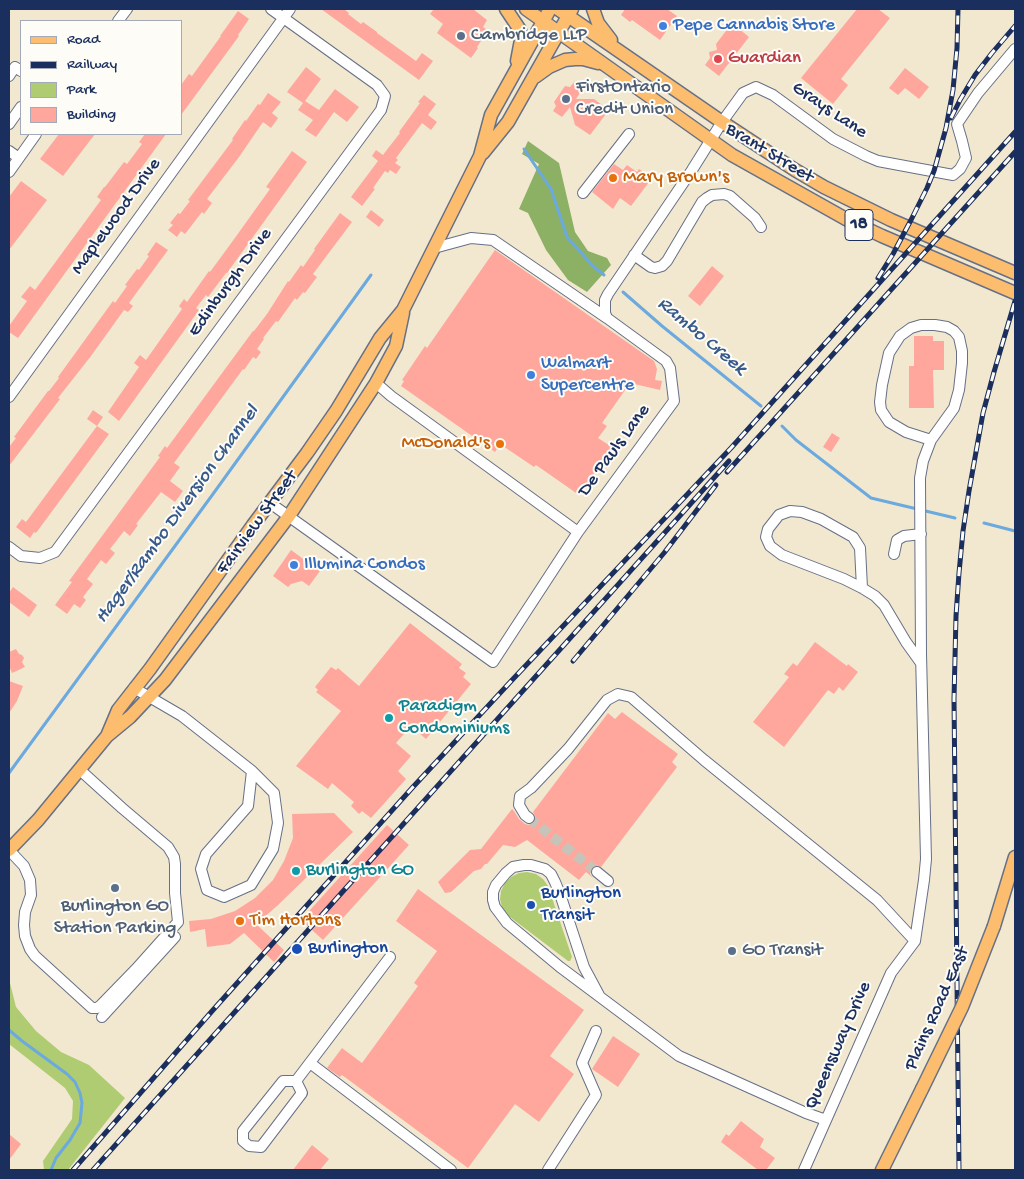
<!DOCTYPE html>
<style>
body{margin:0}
#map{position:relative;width:1024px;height:1179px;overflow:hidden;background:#f2e8d0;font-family:"Gochi Hand",sans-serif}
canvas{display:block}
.frame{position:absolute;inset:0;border:10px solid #1b2f5e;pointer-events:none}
.legend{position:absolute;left:20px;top:20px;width:162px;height:115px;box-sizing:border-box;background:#fdfcf7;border:1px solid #a3aaba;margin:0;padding:6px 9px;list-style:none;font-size:15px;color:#1b2f5e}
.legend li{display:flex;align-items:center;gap:10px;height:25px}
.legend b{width:25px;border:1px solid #a3aaba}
</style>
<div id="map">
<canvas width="1024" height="1179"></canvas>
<div class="frame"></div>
<ul class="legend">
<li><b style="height:6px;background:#fcbd6f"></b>Road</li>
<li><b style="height:6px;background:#1b2f5e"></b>Railway</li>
<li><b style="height:14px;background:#b0cc72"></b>Park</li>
<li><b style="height:14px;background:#ffa79d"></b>Building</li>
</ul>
</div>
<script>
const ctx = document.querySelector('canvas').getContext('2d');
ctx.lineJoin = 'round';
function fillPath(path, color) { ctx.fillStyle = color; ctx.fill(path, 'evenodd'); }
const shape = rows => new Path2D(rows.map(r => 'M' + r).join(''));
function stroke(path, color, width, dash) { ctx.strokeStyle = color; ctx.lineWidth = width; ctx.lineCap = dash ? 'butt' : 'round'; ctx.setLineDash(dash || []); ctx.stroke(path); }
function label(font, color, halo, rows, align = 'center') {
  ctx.font = font + ' "Gochi Hand",sans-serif'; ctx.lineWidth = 4; ctx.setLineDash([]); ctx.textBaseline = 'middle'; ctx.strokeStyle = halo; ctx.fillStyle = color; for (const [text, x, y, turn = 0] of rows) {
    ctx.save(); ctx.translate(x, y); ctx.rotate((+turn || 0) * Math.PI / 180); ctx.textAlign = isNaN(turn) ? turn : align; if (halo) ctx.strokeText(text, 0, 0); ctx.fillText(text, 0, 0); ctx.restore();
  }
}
const green = shape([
 [527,872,536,874,543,879,548,886,572,957,570,961,568,961,506,914,502,907,500,899,501,891,505,883,511,877,519,873],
 [9,979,16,1007,36,1031,61,1052,89,1065,125,1098,68,1170,44,1170,43,1161,72,1119,73,1101,65,1088,9,1044]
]);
const forest = shape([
 [528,141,559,163,575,232,588,251,607,258,611,265,587,292,568,280,546,250,528,213,519,209,539,164,522,154]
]);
const stream = shape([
 [524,149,551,189,567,237,593,266,604,275],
 [623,292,662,326,761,406],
 [782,426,796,440,871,498,955,518],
 [984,523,1015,531],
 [9,773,213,494,371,275],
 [9,1030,22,1041,67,1074,75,1082,80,1093,82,1103,80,1123,70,1140,56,1158,51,1170]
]);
const building = shape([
 [321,9,344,9,349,13,348,14,361,24,363,22,377,32,377,33,416,61,422,53,433,61,419,80],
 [434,9,473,9,487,20,483,27,486,29,479,39,481,41,477,47,478,48,471,58,437,33,443,24,430,14],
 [625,9,667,9,677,16,660,40,632,20,630,22,621,15],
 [857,9,878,9,890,18,841,79,848,85,833,104,801,78],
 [238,11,249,19,238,35,239,36,181,115,181,85,189,74,192,76,221,36,220,36],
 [732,23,749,37,719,76,705,65,710,58,709,52,717,50,716,44],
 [306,67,321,79,305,101,319,110,335,89,359,107,347,122,334,112,316,137,305,130,313,120,298,110,303,103,287,92],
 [905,68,929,87,919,99,905,88,898,95,889,88],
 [575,81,584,87,576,99,594,99,609,110,590,135,575,125,570,107,562,117,553,111,556,106,554,102,565,86,570,87],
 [268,93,281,102,272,113,278,118,271,128,263,122,239,157,207,199,212,203,204,214,202,212,185,234,181,231,177,237,168,230,173,225,170,223,178,213,180,214,190,201,188,200,233,140,232,139,245,120,246,121,258,104,260,105],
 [424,95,436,104,428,115,437,122,431,130,422,123,396,158,398,160,395,163,401,167,396,174,390,170,388,173,385,171,373,188,375,189,362,206,351,197,378,161,372,156,376,150,383,155,386,151,400,133,399,132,420,103,418,102],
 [59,134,95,134,63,176,40,159],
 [145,134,166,134,18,338,9,332,9,326,27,301,21,297,30,286,35,290,101,200,97,197,104,187,105,187,124,162,127,164,142,144,139,142],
 [292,151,307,162,227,273,226,273,208,297,206,295,196,308,199,310,119,421,108,412,139,367,134,363,140,355,146,360,182,309,179,306,184,299,187,302,209,271,210,272,232,242,270,189,266,187],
 [614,164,623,170,627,165,637,172,639,169,652,178,631,206,620,198,613,209,592,192],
 [21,181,47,200,9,250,9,197],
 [371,210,384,220,379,227,366,217],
 [340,213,352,222,313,274,317,277,305,293,303,292,297,300,295,298,278,322,276,321,263,338,264,339,257,349,261,352,256,359,253,357,244,370,243,369,174,463,180,467,170,481,183,491,175,502,161,492,136,524,138,525,130,536,124,531,110,549,115,553,106,564,101,560,87,579,93,584,83,597,86,600,80,608,74,604,67,614,55,605,72,582,69,581,160,457,158,456,165,446,167,448,253,331,254,331,267,314,288,281,289,282,301,265,303,267,315,250,314,249],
 [156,242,168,250,129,303,133,306,128,312,124,310,91,356,58,398,60,399,9,466,9,447,16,438,14,437,48,391,49,391,59,378,58,377,113,301,115,303,127,286,125,285,137,269,139,270,149,256,147,255],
 [495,250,654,361,657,369,655,380,662,381,660,390,630,383,602,423,607,426,598,438,612,447,579,495,536,465,534,467,500,444,495,452,401,386,404,381,402,380,425,346,427,348],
 [712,266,724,276,700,306,688,296],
 [914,336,933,336,933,341,944,341,944,370,933,370,934,408,909,408,909,366,914,366],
 [93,410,103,417,97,426,87,419],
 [97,426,109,434,36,533,34,532,30,538,16,527,22,519,26,522],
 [832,433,840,438,831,452,823,447],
 [291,550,320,571,309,586,302,581,291,584,288,587,273,576],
 [13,587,37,605,29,617,9,602,9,593],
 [410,623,462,664,459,668,466,673,463,677,471,684,426,739,411,726,396,743,411,756,398,771,406,779,371,818,362,811,359,814,351,806,354,802,332,783,328,789,296,766,341,711,316,692,318,690,315,687,331,667,336,670,338,668,359,686],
 [815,642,847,666,848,664,858,672,843,691,839,687,834,694,828,690,784,747,753,722,789,677,784,674,793,663,797,666],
 [16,649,19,654,22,655,24,658,22,662,25,667,12,673,9,666,9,652],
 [9,681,23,686,17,701,9,713],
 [622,712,678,754,672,762,677,767,601,867,595,865,591,868,590,874,593,878,586,872,579,880,527,840,515,847,503,845,487,864,485,864,481,869,474,871,451,892,445,893,438,882,470,850,481,849,512,809,514,811,519,819,525,824,529,825,534,822,536,818,533,812,608,713,615,719],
 [334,813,353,832,277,906,256,924,284,950,274,962,244,933,230,944,207,947,205,929,190,932,189,921,211,919,235,911,255,898,273,880,284,861,293,838,292,814],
 [387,825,409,845,323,940,301,920],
 [418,889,584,1010,550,1056,574,1074,539,1122,515,1104,468,1168,342,1075,340,1077,327,1068,342,1048,362,1063,418,986,414,983,437,951,396,921],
 [613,1036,640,1054,618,1087,592,1069],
 [741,1121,764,1139,760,1147,775,1158,766,1170,758,1170,721,1142,726,1134,729,1136],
 [9,1134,21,1144,9,1160],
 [312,1145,329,1159,320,1170,293,1170]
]);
const minorTunnel = shape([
 [529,818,597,872]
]);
const minor = shape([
 [118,21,127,9],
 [9,76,15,67,21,71],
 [9,124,21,107],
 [9,151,19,158],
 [9,172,36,134],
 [583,193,629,134],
 [434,248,471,238,493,240,607,318],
 [634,255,651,267,655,268,662,266,667,261,702,202,707,198,712,195,724,194,730,196,755,218,761,227],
 [376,383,391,396,578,532,674,401,670,368,666,361,607,318,605,313,605,300,608,294,692,170,722,122,743,93,756,87,773,95,833,139,866,156,878,161,953,175,960,169,966,158,962,141,957,124,978,93,1015,49],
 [9,397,290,9],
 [270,503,493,662,578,532],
 [9,547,21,556,40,558,55,552,381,110,385,96,377,85,271,9],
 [894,554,897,540,904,536,921,534],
 [862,588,860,548,853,537,821,519,802,512,790,511,779,515,768,529,766,537,770,546,782,555,844,579,862,588,875,596,884,605,906,642,921,663],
 [134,688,182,716,252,771,274,793,278,823,273,849,251,885,224,897,207,890,201,869,206,854,248,806,252,771],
 [529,818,525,815,519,805,520,796,531,788,568,749,607,700,618,694,631,697,704,760,877,900,915,941],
 [9,850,24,866,30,880,31,895,25,912,24,925,25,936,30,949,35,956,92,1008,97,1008,101,1005,136,969,178,922,175,893,175,864,174,857,168,847,122,808,80,770],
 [597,872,608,881],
 [599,995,584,967,560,894,555,882,551,874,545,869,531,865,524,865,513,867,506,873,496,885,493,892,493,900,495,907,507,923,560,967,679,1056,806,1113,826,1120],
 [102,1017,175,937],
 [310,1063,451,1170],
 [296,1081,302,1093,261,1147,249,1146,243,1141,243,1131,283,1081,296,1081,390,957],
 [548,1170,596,1095,582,1063,596,1031],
 [804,1170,891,973,915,941,924,880,926,859,921,654,920,478,923,461,931,440,954,408,959,390,962,363,962,351,959,337,954,331,947,327,935,325,921,325,911,328,900,336,889,353,882,385,880,402,881,410,889,422,906,432,931,440]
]);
const major = shape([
 [506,9,520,30,521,40,517,61],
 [526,9,732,155,846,219,882,236,1015,293],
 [558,9,722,122,795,170,824,187,891,220,1015,273],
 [593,9,598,23,611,40],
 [535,77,549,67,565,60,575,59,583,59,598,63],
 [483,153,508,122,572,9],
 [107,736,118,710,150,669,253,525,307,453,336,411,380,338,403,310,480,156,491,115,550,9],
 [9,850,38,820,107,736,130,717,165,680,289,516,376,383,396,346,403,313],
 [994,926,1015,857],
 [882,1170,922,1089]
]);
const rail = shape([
 [951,118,960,100,975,75,992,53,1015,26],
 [878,278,893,254,911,220,927,188,934,171,946,128,953,90,957,48,958,9],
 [727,472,1015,152],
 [573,661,664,553,716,485],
 [73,1170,213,1010,413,787,514,678,731,448,1015,132],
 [93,1170,729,461],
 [959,1170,954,699,956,616,959,573,963,531,969,491,983,413,994,372,1015,301]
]);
const majorBridge = shape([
 [922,1089,962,1007,994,926]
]);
const markers = [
 [663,26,5,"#3f7fe0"],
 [461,36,5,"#5c6f8a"],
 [718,59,5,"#e0444e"],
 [566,99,5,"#5c6f8a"],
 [613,178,5,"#e8710a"],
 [531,375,5,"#3f7fe0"],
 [500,444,5,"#e8710a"],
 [294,565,5,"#3f7fe0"],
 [389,718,5,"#0f9aa8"],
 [296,871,5,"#0f9aa8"],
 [115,888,5,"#5c6f8a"],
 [531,905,5,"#1a4fb4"],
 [240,921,5,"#e8710a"],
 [297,949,6,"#1a4fb4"],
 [732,951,5,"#5c6f8a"]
];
const shields = [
 [859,225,28]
];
const shieldNames = [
 ["18",859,225]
];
const shopNames = [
 ["Pepe Cannabis Store",673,26],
 ["Walmart",541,364],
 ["Supercentre",541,386],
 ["Illumina Condos",304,565]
];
const serviceNames = [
 ["Cambridge LLP",471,36],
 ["FirstOntario",576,88],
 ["Credit Union",576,110],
 ["Burlington GO",115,907,"center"],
 ["Station Parking",115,929,"center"],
 ["GO Transit",742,951]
];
const healthNames = [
 ["Guardian",728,59]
];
const streetNames = [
 ["Grays Lane",829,111,34],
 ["Brant Street",769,154,31],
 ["Maplewood Drive",117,217,-54],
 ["Edinburgh Drive",231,283,-54],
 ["De Pauls Lane",615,451,-54],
 ["Fairview Street",258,523,-54],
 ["Plains Road East",938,1009,-66],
 ["Queensway Drive",839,1046,-66]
];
const foodNames = [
 ["Mary Brown's",623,178],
 ["McDonald's",490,444,"right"],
 ["Tim Hortons",250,921]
];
const cultureNames = [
 ["Paradigm",399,707],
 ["Condominiums",399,729],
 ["Burlington GO",306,871]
];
const transitNames = [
 ["Burlington",541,894],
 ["Transit",541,916],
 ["Burlington",308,949]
];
const waterNames = [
 ["Rambo Creek",701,337,40],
 ["Hager/Rambo Diversion Channel",178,515,-54]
];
fillPath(green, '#b0cc72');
fillPath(forest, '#8cb064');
stroke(stream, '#6ba9de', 3);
fillPath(building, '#ffa79d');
stroke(minorTunnel, '#c7c3b9', 10, [10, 5]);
stroke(minor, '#667086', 12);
stroke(major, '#667086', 15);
stroke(minor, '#fff', 10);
stroke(major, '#fcbd6f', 12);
stroke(rail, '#1b2f5e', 5);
stroke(rail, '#fdfcf7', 3, [9]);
stroke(majorBridge, '#667086', 15, []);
stroke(majorBridge, '#fcbd6f', 12);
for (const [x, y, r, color] of markers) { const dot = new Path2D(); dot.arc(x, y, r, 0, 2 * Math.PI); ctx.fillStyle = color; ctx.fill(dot); stroke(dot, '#fdfcf7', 2); }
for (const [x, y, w] of shields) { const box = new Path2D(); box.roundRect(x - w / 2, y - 15.5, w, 31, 4); ctx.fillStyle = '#fdfcf7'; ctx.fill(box); stroke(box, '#1b2f5e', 1); }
label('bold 18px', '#1b2f5e', null, shieldNames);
label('19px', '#366cbe', '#fdfcf7', shopNames, 'left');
label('19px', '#4e5e75', '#fdfcf7', serviceNames, 'left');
label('19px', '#be3a42', '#fdfcf7', healthNames, 'left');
label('19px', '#1b2f5e', '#fdfcf7', streetNames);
label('19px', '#c56008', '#fdfcf7', foodNames, 'left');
label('19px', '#0d838f', '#fdfcf7', cultureNames, 'left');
label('19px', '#164399', '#fdfcf7', transitNames, 'left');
label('italic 20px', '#375a8b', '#fdfcf7', waterNames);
</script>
